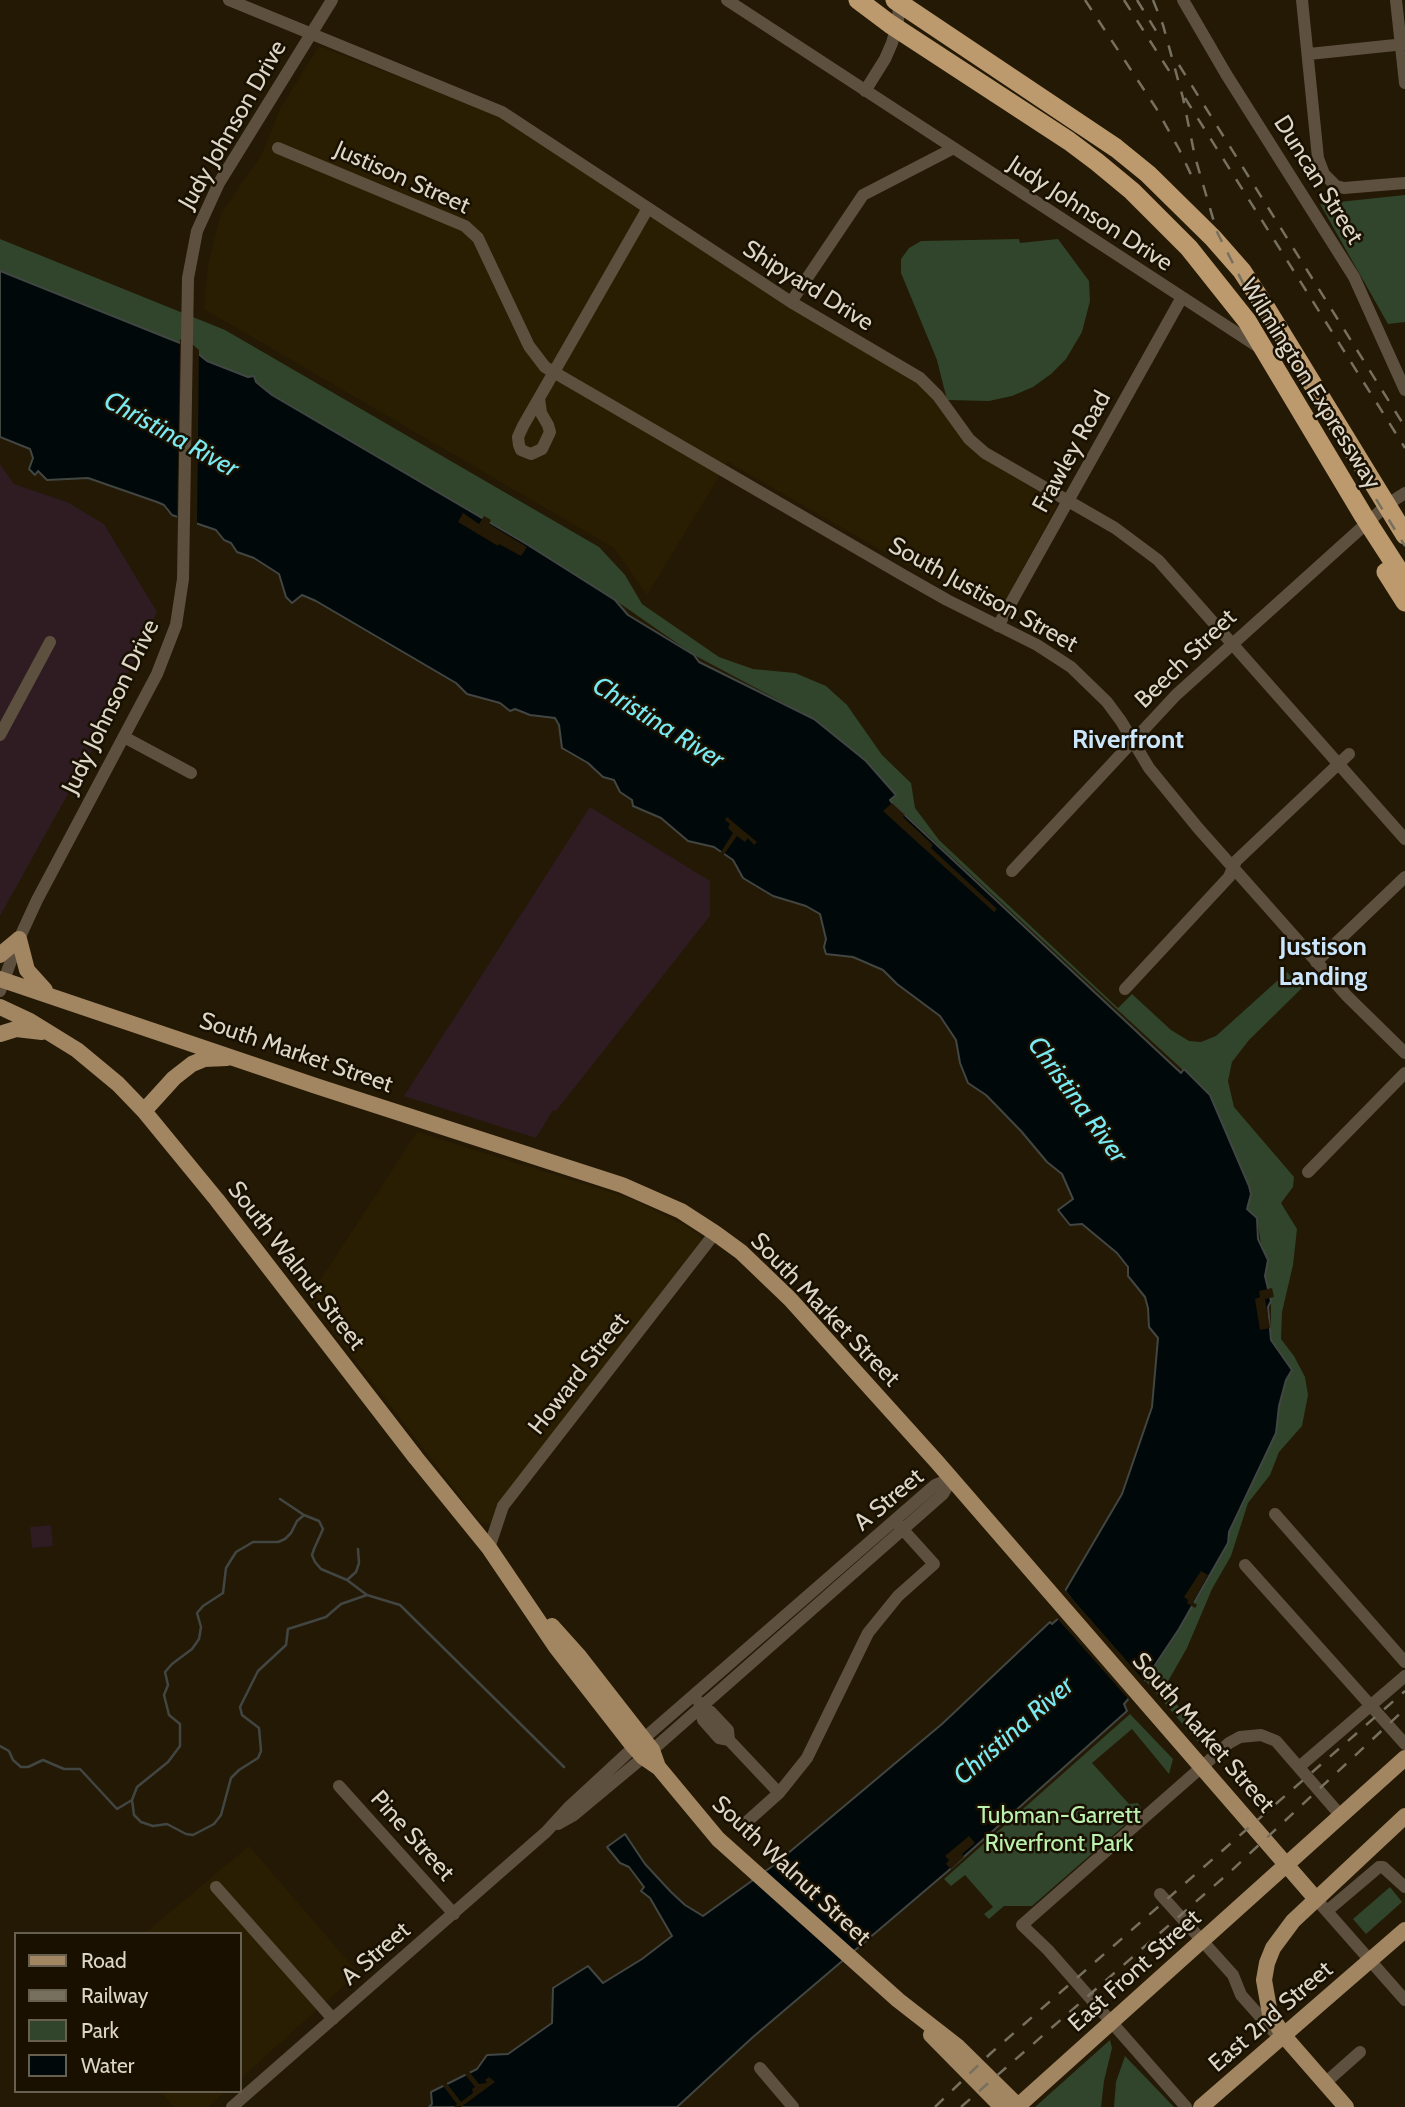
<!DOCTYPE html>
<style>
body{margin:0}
#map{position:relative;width:1405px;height:2107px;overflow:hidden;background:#231905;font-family:Cabin,sans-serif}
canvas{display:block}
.legend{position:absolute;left:14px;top:1932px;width:228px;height:161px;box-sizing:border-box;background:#191000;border:2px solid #675f50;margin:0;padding:9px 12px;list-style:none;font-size:21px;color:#dcd6c9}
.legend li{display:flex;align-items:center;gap:14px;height:35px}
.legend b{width:35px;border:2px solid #675f50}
</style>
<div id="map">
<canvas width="1405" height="2107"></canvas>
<ul class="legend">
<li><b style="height:9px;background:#a28561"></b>Road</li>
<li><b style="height:9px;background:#78705f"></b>Railway</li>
<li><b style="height:19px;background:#30452b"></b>Park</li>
<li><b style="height:19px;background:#00080a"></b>Water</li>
</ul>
</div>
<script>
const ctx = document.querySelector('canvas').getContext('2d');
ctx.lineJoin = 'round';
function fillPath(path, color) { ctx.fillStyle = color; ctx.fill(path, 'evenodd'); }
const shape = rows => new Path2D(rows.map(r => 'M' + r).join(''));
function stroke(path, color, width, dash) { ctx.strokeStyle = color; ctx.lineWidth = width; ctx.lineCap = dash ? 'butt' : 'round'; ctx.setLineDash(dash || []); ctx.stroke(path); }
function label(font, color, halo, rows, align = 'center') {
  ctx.font = font + ' Cabin,sans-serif'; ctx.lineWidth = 5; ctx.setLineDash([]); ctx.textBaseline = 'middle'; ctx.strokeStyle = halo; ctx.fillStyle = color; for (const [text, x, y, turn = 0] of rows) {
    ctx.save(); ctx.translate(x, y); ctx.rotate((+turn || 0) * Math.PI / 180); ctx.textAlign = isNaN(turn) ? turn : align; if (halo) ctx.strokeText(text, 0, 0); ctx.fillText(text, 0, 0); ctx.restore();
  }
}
const built = shape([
 [319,46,498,115,919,384,933,398,981,457,1054,501,1056,507,999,612,950,590,728,462,647,595,614,548,204,309,208,266,221,213,261,156,280,109],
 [417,1132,629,1198,682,1224,697,1233,710,1249,511,1504,504,1515,501,1527,480,1522,308,1299],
 [249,1846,358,1973,240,2079,240,1934,144,1934],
 [160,2091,226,2091,208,2107,174,2107]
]);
const industrial = shape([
 [0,464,14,484,67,502,104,524,157,612,93,749,0,916],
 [590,807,710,881,710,916,556,1111,553,1110,536,1138,404,1096],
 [51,1525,53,1546,32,1548,30,1527]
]);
const green = shape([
 [1405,195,1405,322,1388,324,1320,204],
 [0,239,225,330,599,547,625,575,642,604,719,657,753,669,795,673,826,686,847,705,882,755,911,783,915,808,939,840,1118,1008,1132,994,1171,1030,1189,1041,1201,1042,1216,1036,1287,972,1302,988,1249,1040,1232,1062,1228,1081,1234,1107,1294,1177,1293,1187,1281,1203,1297,1229,1293,1265,1282,1312,1281,1339,1294,1356,1305,1377,1308,1395,1302,1426,1279,1452,1270,1475,1248,1503,1231,1556,1212,1589,1187,1648,1167,1683,1167,1693,1204,1736,1202,1742,1197,1741,1145,1680,1179,1629,1228,1543,1227,1537,1276,1433,1279,1406,1286,1380,1292,1370,1271,1340,1271,1301,1265,1276,1268,1260,1261,1244,1257,1218,1247,1209,1251,1194,1210,1095,890,800,896,795,814,719,694,655,615,600,528,545,272,395,256,382,254,376,248,377,207,361,190,347,0,271],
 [1019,239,1020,243,1058,239,1089,281,1090,301,1082,332,1066,359,1051,374,1033,387,1012,396,989,401,947,400,937,360,901,273,901,259,909,248,921,241],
 [1130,1714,1173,1759,1169,1774,1132,1729,1092,1763,1129,1804,1138,1803,1142,1810,1032,1906,1004,1906,989,1919,984,1914,993,1907,965,1875,951,1886,944,1879],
 [1390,1887,1402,1902,1366,1934,1353,1919],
 [1110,2040,1112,2048,1104,2081,1101,2107,1035,2107],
 [1125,2056,1174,2107,1114,2107,1116,2082]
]);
const water = shape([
 [0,271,190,347,207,361,248,377,254,376,256,382,272,395,528,545,615,600,628,615,694,655,699,662,814,719,866,761,896,795,890,800,892,803,1181,1073,1184,1069,1210,1095,1249,1186,1251,1194,1247,1209,1257,1218,1258,1239,1268,1260,1265,1276,1271,1301,1268,1307,1271,1340,1292,1370,1286,1380,1279,1406,1276,1433,1229,1532,1228,1543,1179,1629,1145,1680,1124,1704,1127,1711,948,1871,753,2037,677,2107,429,2107,432,2104,431,2092,477,2069,487,2055,508,2054,552,2023,553,1988,588,1966,603,1983,642,1959,672,1936,650,1898,641,1891,644,1887,629,1867,620,1863,607,1847,625,1834,645,1864,671,1892,685,1905,703,1916,774,1865,942,1724,1050,1622,1052,1624,1075,1604,1065,1591,1122,1494,1152,1407,1158,1338,1149,1327,1148,1308,1145,1297,1128,1276,1128,1267,1117,1253,1082,1224,1070,1225,1058,1210,1073,1199,1062,1174,1047,1162,1021,1131,986,1095,968,1083,960,1063,956,1040,940,1016,897,984,883,970,853,957,826,954,824,947,826,939,820,914,806,906,773,896,743,878,733,860,714,847,688,841,661,818,633,806,632,800,620,792,614,780,603,777,588,763,562,748,559,725,555,718,530,715,515,709,510,711,500,703,467,694,456,683,316,601,302,595,292,603,286,597,279,574,254,558,237,552,231,543,224,540,216,530,172,515,164,505,157,502,88,478,47,480,38,471,35,475,29,469,33,458,30,449,0,437,0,271]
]);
const pier = shape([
 [180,339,192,344,199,350,197,527,177,521],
 [463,513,479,524,484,516,491,520,489,524,527,547,521,556,499,544,498,546,458,522],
 [892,803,905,815,903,817,933,845,931,848,997,909,994,912,883,811],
 [727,817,757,842,754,845,748,838,745,842,737,836,722,857,719,855,733,833,728,828,730,824,725,820],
 [1272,1288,1274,1297,1265,1299,1270,1328,1260,1330,1255,1299,1260,1297,1259,1291],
 [1201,1571,1208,1575,1193,1602,1197,1605,1195,1608,1187,1603,1188,1600,1184,1597],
 [1063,1588,1147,1684,1131,1702,1055,1616,1070,1603,1062,1593],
 [969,1836,975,1843,962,1854,964,1857,951,1869,946,1864,949,1860,945,1856],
 [468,2070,479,2084,487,2083,485,2080,489,2077,495,2082,461,2107,454,2107,457,2104,441,2083,445,2081,461,2102,473,2093,472,2089,475,2087,464,2073]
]);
const stream = shape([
 [280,1499,304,1515,319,1521,323,1529,314,1549,312,1555,315,1562,321,1569,347,1580],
 [304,1515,297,1521,291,1533,285,1539,278,1542,253,1542,236,1552,226,1568,223,1593,203,1606,197,1613,201,1627,199,1639,192,1649,172,1664,165,1672,168,1685,164,1695,169,1715,180,1724,180,1746,168,1762,137,1787,132,1800,134,1815,141,1822,153,1826,167,1824,186,1834,193,1835,214,1824,221,1815,231,1778,239,1770,258,1758,261,1751,259,1728,242,1715,240,1707,258,1671,286,1645,288,1629,326,1617,341,1604,367,1595],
 [358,1549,359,1563,356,1572,347,1580,367,1595,400,1605,564,1767],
 [0,1746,9,1751,13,1760,21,1767,28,1767,43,1760,64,1769,80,1769,117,1809,132,1800]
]);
const minor = shape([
 [229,0,502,112,791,302,920,378,938,396,969,439,985,453,1115,528,1158,560,1405,839],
 [727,0,1260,348],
 [1183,0,1226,74,1354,277,1405,390],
 [1302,0,1318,158,1324,174,1336,186,1344,188,1405,183],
 [1396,0,1405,83],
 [1309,54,1405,44],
 [865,91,885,59,892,43,898,21,899,0],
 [278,148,465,226,478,238,529,346,545,367,903,575,947,600,1037,645,1071,667,1107,702,1121,721,1149,768,1198,828,1347,996,1405,1053],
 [791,302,863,195,952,149],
 [539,398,541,413,548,425,550,432,542,449,531,454,521,450,519,445,518,437,523,426,648,208],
 [998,626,1181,299],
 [0,735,50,642],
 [124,737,191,773],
 [1012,871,1176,695,1388,504,1405,493],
 [1316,962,1405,877],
 [1125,989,1229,877,1236,861,1349,754],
 [0,991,19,939,37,900,157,674,176,625,183,579,188,278,197,231,219,183,332,0],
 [1308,1172,1405,1073],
 [1275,1514,1405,1662],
 [489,1548,503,1506,715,1233],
 [1245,1565,1405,1744],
 [699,1702,703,1720,719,1738,729,1740,779,1793],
 [700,1708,711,1712,728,1730,729,1740],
 [1299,1767,1405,1676],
 [339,1786,454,1914],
 [558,1824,574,1815,658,1745,943,1494,952,1478],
 [741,1827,779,1793,807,1758,868,1633,898,1596,934,1564,897,1523],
 [216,1887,333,2019],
 [1160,1894,1233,1975,1241,1995,1273,2031,1280,2034],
 [1316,1899,1405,2000],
 [1327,1911,1379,1867,1383,1867,1405,1887],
 [760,2068,793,2107],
 [1325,2083,1360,2052],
 [232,2107,546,1832,568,1808,634,1747,765,1633,935,1485,952,1478],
 [1186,2107,1048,1950,1022,1925,1229,1743,1240,1737,1261,1735,1276,1741,1341,1816]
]);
const major = shape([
 [19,939,27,970,45,990],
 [0,955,19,939],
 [0,979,316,1086,622,1185,681,1211,715,1233,741,1252,790,1299,937,1462,1316,1899],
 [0,1007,30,1021,77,1050,118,1084,144,1111,217,1200,416,1458,489,1548,556,1647,634,1747,643,1757,659,1768,718,1839,898,2000,957,2046,1019,2107],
 [0,1034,16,1029,42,1032],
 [144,1111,174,1078,192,1064,204,1059,227,1058],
 [552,1626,578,1655,652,1750,658,1767],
 [931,2035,1002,2107],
 [1018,2106,1405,1758],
 [1201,2107,1405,1930],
 [1346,2107,1284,2036,1270,2014,1264,1980,1267,1963,1273,1948,1293,1921,1405,1816]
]);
const highway = shape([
 [858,0,890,24,1069,141,1097,162,1132,191,1189,248,1247,321,1363,515,1405,580],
 [895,0,1116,148,1148,174,1213,238,1242,271,1266,308,1405,535],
 [1386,572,1405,602]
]);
const rail = shape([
 [1085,0,1156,108,1179,149,1194,181],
 [1124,0,1173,77],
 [1137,0,1161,39],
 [1153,0,1163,25,1183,98,1195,157,1217,232,1244,285,1405,546],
 [1179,65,1405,427],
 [1185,98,1405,448],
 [935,2107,991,2053,1405,1691],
 [961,2107,1231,1871,1405,1709]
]);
const streetNames = [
 ["Judy Johnson Drive",233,125,-60],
 ["Justison Street",402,178,24],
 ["Duncan Street",1318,180,58],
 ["Judy Johnson Drive",1090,214,33],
 ["Shipyard Drive",808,286,32],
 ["Wilmington Expressway",1310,384,58],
 ["Frawley Road",1072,452,-61],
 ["South Justison Street",983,595,29],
 ["Beech Street",1186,659,-44],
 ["Judy Johnson Drive",111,707,-64],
 ["South Market Street",296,1053,19],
 ["South Walnut Street",296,1266,52],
 ["South Market Street",825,1310,46],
 ["Howard Street",579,1374,-52],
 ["A Street",889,1500,-40],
 ["South Market Street",1203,1733,49],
 ["Pine Street",412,1836,48],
 ["South Walnut Street",791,1871,43],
 ["A Street",376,1954,-41],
 ["East Front Street",1135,1971,-42],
 ["East 2nd Street",1271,2017,-41]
];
const parkNames = [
 ["Tubman-Garrett",1059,1816],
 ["Riverfront Park",1059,1844]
];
const waterNames = [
 ["Christina River",171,435,29],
 ["Christina River",658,723,32],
 ["Christina River",1077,1100,54],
 ["Christina River",1014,1731,-41]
];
const neighbourhoodNames = [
 ["Riverfront",1128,740],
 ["Justison",1323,947],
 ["Landing",1323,977]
];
fillPath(built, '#2a1e02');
fillPath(industrial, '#2e1c22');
fillPath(green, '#30452b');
fillPath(water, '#00080a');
stroke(water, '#424643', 2);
fillPath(pier, '#231905');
stroke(stream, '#424643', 2.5);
stroke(minor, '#5e503f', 12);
stroke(major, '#a28561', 16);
stroke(highway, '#bc9a6e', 19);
stroke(rail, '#78705f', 2.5, [12, 12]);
label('24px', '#dcd6c9', '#191000', streetNames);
label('24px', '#bcf1b0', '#191000', parkNames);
label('italic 26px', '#7ae9f1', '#191000', waterNames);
label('bold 26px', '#cbe5fa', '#191000', neighbourhoodNames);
</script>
